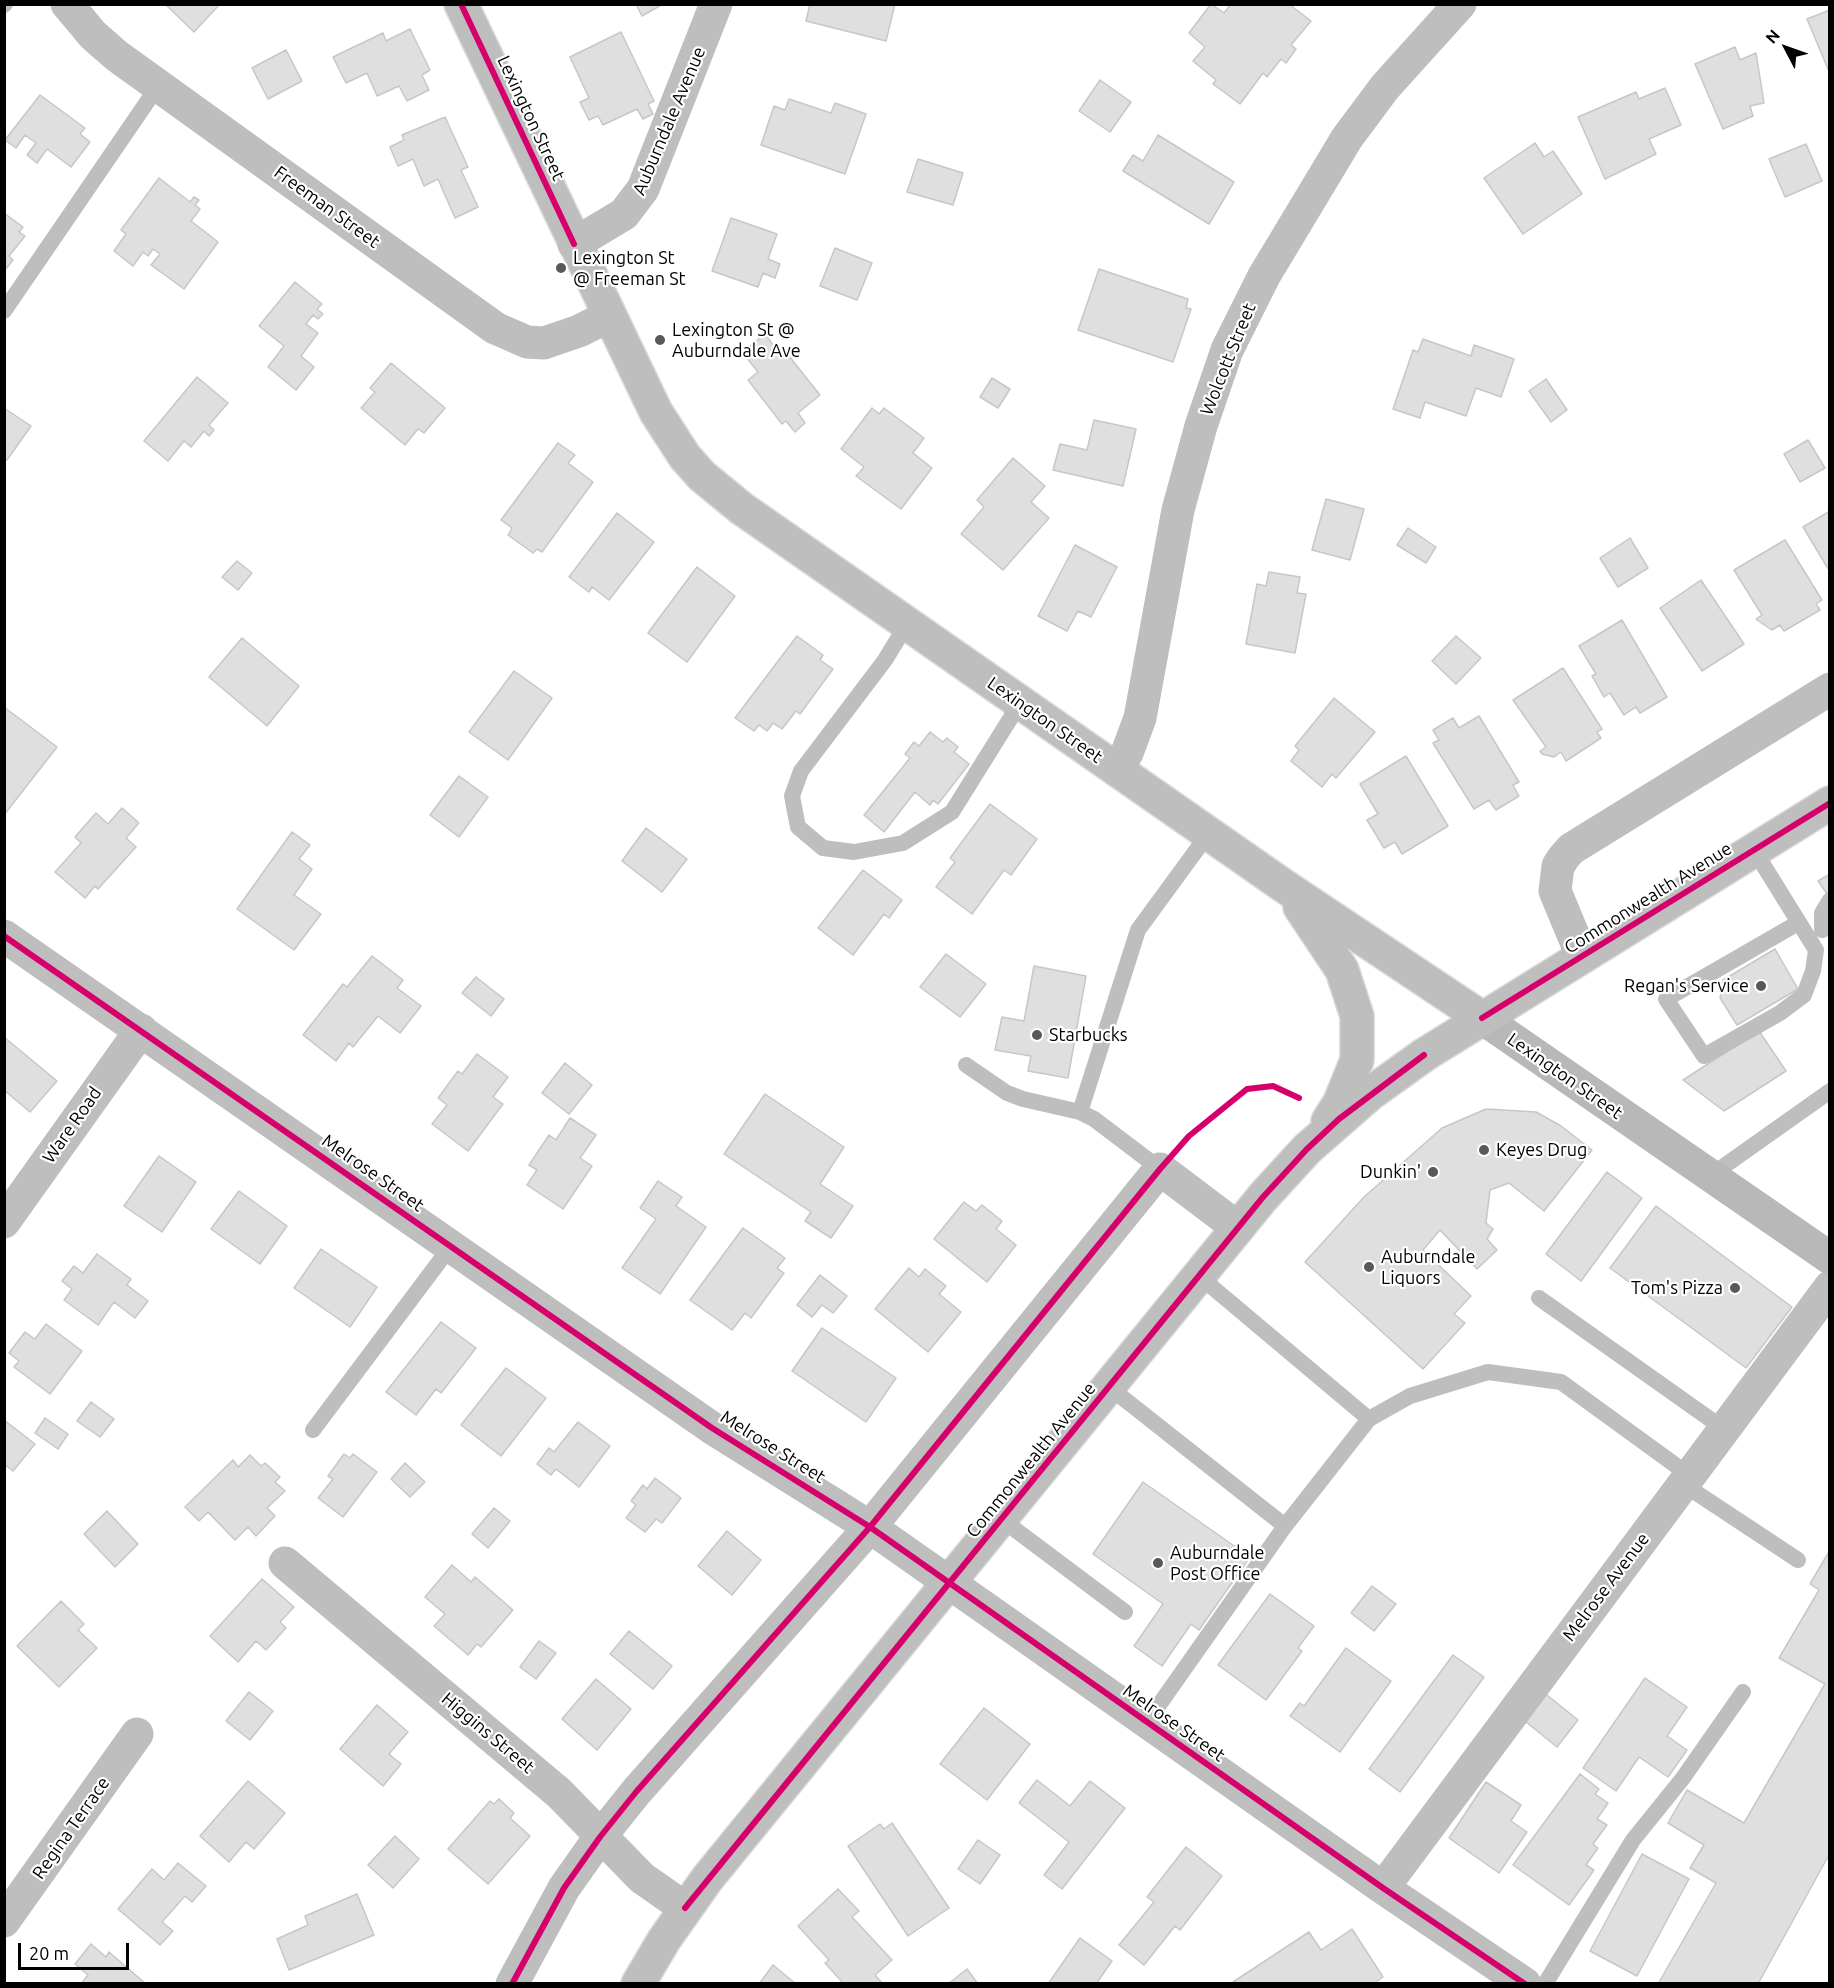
<!DOCTYPE html>
<style>
body{margin:0}
#map{position:relative;width:1834px;height:1988px;overflow:hidden;background:#fff;font-family:Ubuntu,sans-serif}
canvas{display:block}
.frame{position:absolute;inset:0;border:6px solid #000;pointer-events:none}
.north{position:absolute;left:1756px;top:18px;width:60px;height:60px;-webkit-text-stroke:4px #fff;paint-order:stroke;rotate:311deg;font-size:16px;font-weight:700;line-height:24px;text-align:center;color:#000}
.north::after{content:'';display:block;margin:auto;width:21px;height:27px;background:#000;clip-path:polygon(50% 0,100% 100%,50% 72%,0 100%)}
.scale{position:absolute;left:18px;top:1943px;width:111px;height:27px;box-sizing:border-box;border:3px solid #000;border-top:0;padding-left:8px;font-size:18px;line-height:21px;white-space:nowrap;color:#000;-webkit-text-stroke:4px #fff;paint-order:stroke}
</style>
<div id="map">
<canvas width="1834" height="1988"></canvas>
<div class="frame"></div>
<div class="north">N</div>
<div class="scale">20 m</div>
</div>
<script>
const ctx = document.querySelector('canvas').getContext('2d');
ctx.lineJoin = 'round';
function fillPath(path, color) { ctx.fillStyle = color; ctx.fill(path, 'evenodd'); }
const shape = rows => new Path2D(rows.map(r => 'M' + r).join(''));
function stroke(path, color, width, dash) { ctx.strokeStyle = color; ctx.lineWidth = width; ctx.lineCap = dash ? 'butt' : 'round'; ctx.setLineDash(dash || []); ctx.stroke(path); }
function label(font, color, halo, rows, align = 'center') {
  ctx.font = font + ' Ubuntu,sans-serif'; ctx.lineWidth = 4.5; ctx.setLineDash([]); ctx.textBaseline = 'middle'; ctx.strokeStyle = halo; ctx.fillStyle = color; for (const [text, x, y, turn = 0] of rows) {
    ctx.save(); ctx.translate(x, y); ctx.rotate((+turn || 0) * Math.PI / 180); ctx.textAlign = isNaN(turn) ? turn : align; if (halo) ctx.strokeText(text, 0, 0); ctx.fillText(text, 0, 0); ctx.restore();
  }
}
const building = shape([
 [165,4,220,4,194,32,165,4],
 [636,4,663,4,642,16,636,4],
 [810,4,895,4,886,41,806,21,810,4],
 [1211,4,1224,13,1231,4,1289,4,1311,21,1291,45,1296,49,1286,63,1281,59,1267,77,1263,73,1240,104,1213,84,1216,80,1193,61,1205,47,1189,33,1211,4],
 [1830,10,1830,74,1807,19,1830,10],
 [410,29,430,70,422,75,429,90,407,101,399,86,377,96,367,73,346,83,333,57,383,33,386,41,410,29],
 [621,32,654,101,648,104,653,114,643,119,637,109,603,125,598,116,589,120,580,102,589,98,570,57,621,32],
 [1735,47,1740,60,1756,53,1764,103,1750,106,1753,116,1723,129,1695,64,1735,47],
 [286,50,302,81,268,99,252,68,286,50],
 [1100,80,1131,102,1110,132,1079,111,1100,80],
 [1665,88,1681,125,1649,139,1656,154,1605,179,1578,117,1636,92,1639,99,1665,88],
 [40,95,85,128,80,134,90,142,71,167,47,149,37,163,27,155,36,143,25,135,16,148,5,140,40,95],
 [789,99,831,113,835,103,866,114,845,174,761,145,774,106,785,110,789,99],
 [445,117,468,167,461,170,478,207,455,218,438,179,424,186,413,159,398,166,390,147,404,140,402,135,445,117],
 [1158,135,1234,182,1209,224,1123,171,1133,155,1143,161,1158,135],
 [1535,143,1544,157,1553,151,1582,194,1523,234,1484,178,1535,143],
 [1806,144,1822,181,1785,197,1769,159,1806,144],
 [918,159,963,173,953,205,907,192,918,159],
 [159,178,190,202,194,197,199,200,195,205,200,209,191,221,218,242,184,289,151,265,160,254,153,249,148,256,143,252,133,266,114,251,126,234,121,230,159,178],
 [4,213,23,227,19,232,25,236,9,256,13,260,6,269,4,213],
 [731,218,777,234,768,259,780,264,775,278,763,273,758,287,712,271,731,218],
 [835,248,872,263,857,300,820,286,835,248],
 [1099,269,1188,299,1186,308,1191,309,1173,362,1078,330,1099,269],
 [295,282,322,304,317,309,323,314,318,319,313,315,306,324,318,333,301,356,314,367,296,390,268,367,284,346,259,326,295,282],
 [765,334,780,354,785,351,820,395,798,413,805,423,795,432,786,421,782,424,748,380,758,372,742,352,765,334],
 [1423,339,1471,356,1474,345,1514,359,1501,397,1476,388,1466,416,1425,402,1420,418,1393,409,1413,350,1418,352,1423,339],
 [391,363,445,408,424,433,418,429,405,445,361,408,375,392,370,388,391,363],
 [197,377,228,403,209,425,214,430,209,436,204,431,191,447,184,441,168,461,144,441,197,377],
 [992,378,1010,389,998,408,980,397,992,378],
 [1546,379,1567,410,1551,422,1529,391,1546,379],
 [4,408,31,426,7,460,4,458,4,408],
 [872,408,879,414,884,408,924,438,913,453,932,468,901,509,856,476,864,467,841,449,872,408],
 [1094,420,1136,429,1123,486,1053,470,1060,444,1087,450,1094,420],
 [1808,440,1825,468,1800,482,1784,454,1808,440],
 [558,443,575,455,568,463,593,482,542,552,537,549,533,553,508,535,512,528,501,520,558,443],
 [1013,458,1045,486,1031,502,1049,518,1003,570,961,534,984,507,977,500,1013,458],
 [1326,499,1364,509,1350,560,1312,550,1326,499],
 [1830,511,1830,572,1803,527,1830,511],
 [617,513,654,542,609,600,592,587,589,592,569,577,617,513],
 [1408,528,1436,547,1426,563,1397,545,1408,528],
 [1630,538,1648,568,1618,587,1600,558,1630,538],
 [1785,540,1822,600,1816,604,1820,610,1784,631,1780,625,1772,630,1757,620,1756,619,1762,615,1734,570,1785,540],
 [1075,545,1117,567,1091,617,1078,611,1067,631,1038,616,1075,545],
 [237,561,252,573,238,590,222,577,237,561],
 [697,567,735,596,687,662,648,633,697,567],
 [1269,572,1300,577,1297,593,1306,594,1295,653,1246,644,1257,584,1266,586,1269,572],
 [1701,580,1744,644,1702,671,1660,608,1701,580],
 [1622,620,1667,697,1640,713,1636,707,1624,715,1610,693,1604,697,1592,676,1596,674,1579,646,1622,620],
 [797,636,823,655,820,660,833,669,800,714,796,711,782,729,773,723,767,731,759,725,754,731,735,718,797,636],
 [1456,636,1481,658,1456,684,1432,661,1456,636],
 [242,638,299,686,267,726,209,677,242,638],
 [1563,668,1602,729,1597,732,1601,738,1566,761,1561,752,1554,757,1542,754,1540,751,1546,747,1513,700,1563,668],
 [514,671,552,698,508,760,469,732,514,671],
 [1334,698,1375,732,1336,778,1332,774,1322,787,1291,761,1299,750,1295,746,1334,698],
 [4,707,57,747,4,815,4,707],
 [1479,716,1519,782,1513,785,1519,796,1496,810,1489,800,1474,809,1433,743,1439,740,1433,730,1453,718,1459,728,1479,716],
 [930,732,943,742,947,738,958,747,954,752,969,764,938,804,933,800,930,805,915,792,884,832,864,815,910,758,905,754,914,742,919,746,930,732],
 [1406,756,1448,826,1402,854,1395,842,1384,848,1367,820,1378,814,1360,784,1406,756],
 [459,776,488,797,459,837,430,815,459,776],
 [990,804,1037,839,1011,875,1004,870,972,914,936,887,955,862,950,858,990,804],
 [122,808,139,823,126,838,136,847,98,889,95,886,85,898,55,872,81,843,75,837,96,813,108,824,122,808],
 [646,828,687,859,662,892,622,861,646,828],
 [292,832,310,845,299,859,312,869,294,895,321,914,294,950,237,909,292,832],
 [863,870,902,900,889,918,884,914,853,955,818,928,863,870],
 [1830,874,1830,898,1818,881,1830,874],
 [1775,949,1798,989,1737,1025,1720,998,1723,980,1775,949],
 [946,954,986,984,960,1017,920,987,946,954],
 [372,956,403,980,397,988,421,1006,400,1033,378,1016,353,1047,349,1043,336,1061,303,1035,343,984,347,987,372,956],
 [1034,966,1086,976,1068,1078,1028,1071,1031,1056,995,1050,1002,1017,1024,1021,1034,966],
 [476,977,504,999,491,1016,462,993,476,977],
 [1759,1031,1786,1071,1724,1111,1683,1080,1759,1031],
 [4,1037,57,1081,30,1112,4,1090,4,1037],
 [477,1054,508,1077,493,1097,503,1104,468,1151,432,1124,447,1105,438,1098,458,1071,462,1074,477,1054],
 [565,1063,592,1085,569,1114,542,1093,565,1063],
 [765,1094,844,1147,820,1184,853,1206,831,1238,805,1221,811,1212,724,1154,765,1094],
 [1486,1109,1536,1112,1561,1126,1592,1150,1544,1211,1509,1183,1490,1190,1486,1223,1493,1229,1487,1239,1497,1250,1477,1269,1440,1230,1423,1250,1471,1296,1454,1314,1465,1323,1423,1369,1305,1262,1364,1197,1442,1128,1486,1109],
 [570,1118,596,1135,580,1158,592,1166,563,1209,527,1185,537,1170,529,1165,549,1135,556,1140,570,1118],
 [159,1156,196,1182,162,1232,124,1206,159,1156],
 [1607,1172,1642,1198,1581,1281,1546,1254,1607,1172],
 [658,1181,682,1197,676,1206,706,1227,660,1294,622,1268,656,1219,640,1208,658,1181],
 [239,1191,287,1226,260,1264,211,1229,239,1191],
 [964,1202,976,1211,982,1205,1002,1221,996,1229,1016,1245,987,1282,934,1239,964,1202],
 [1656,1206,1792,1307,1746,1368,1610,1268,1656,1206],
 [743,1228,785,1258,777,1268,784,1273,751,1318,745,1313,732,1330,690,1300,743,1228],
 [321,1249,377,1287,350,1327,294,1288,321,1249],
 [97,1254,131,1279,127,1285,148,1301,135,1318,114,1302,98,1325,64,1300,72,1289,62,1281,74,1266,83,1273,97,1254],
 [909,1268,919,1277,925,1269,946,1286,939,1294,961,1312,928,1352,875,1309,909,1268],
 [820,1275,847,1296,833,1313,822,1305,812,1317,797,1305,820,1275],
 [441,1322,476,1348,441,1393,436,1389,416,1415,386,1392,441,1322],
 [46,1324,82,1351,50,1394,14,1367,19,1361,9,1353,25,1332,35,1339,46,1324],
 [822,1328,896,1378,866,1422,792,1371,822,1328],
 [506,1368,546,1398,501,1456,461,1425,506,1368],
 [91,1402,114,1419,100,1437,77,1421,91,1402],
 [45,1418,68,1434,58,1449,35,1433,45,1418],
 [4,1420,35,1444,13,1471,4,1464,4,1420],
 [578,1422,610,1446,579,1487,556,1469,551,1475,537,1464,549,1448,554,1452,578,1422],
 [344,1454,350,1458,353,1454,377,1472,343,1517,318,1498,333,1479,328,1476,344,1454],
 [250,1455,261,1466,265,1463,280,1477,275,1482,285,1491,267,1508,275,1516,256,1536,248,1527,235,1540,208,1512,199,1521,185,1507,233,1460,238,1467,250,1455],
 [405,1463,425,1482,410,1497,391,1479,405,1463],
 [655,1478,681,1498,662,1523,656,1519,645,1532,626,1518,636,1505,631,1501,643,1485,647,1489,655,1478],
 [1143,1482,1250,1557,1199,1630,1191,1624,1162,1666,1134,1646,1163,1604,1093,1554,1143,1482],
 [494,1508,510,1521,488,1548,472,1534,494,1508],
 [107,1511,138,1544,115,1567,84,1534,107,1511],
 [727,1531,761,1560,732,1595,698,1566,727,1531],
 [1830,1550,1830,1853,1758,1984,1658,1984,1716,1883,1690,1868,1704,1845,1668,1823,1687,1790,1744,1823,1825,1684,1779,1658,1819,1590,1810,1584,1830,1550],
 [452,1565,471,1582,475,1577,513,1610,481,1647,477,1644,468,1655,434,1626,445,1614,425,1597,452,1565],
 [262,1579,294,1607,280,1622,286,1628,266,1650,256,1641,238,1662,210,1636,262,1579],
 [1372,1586,1396,1604,1374,1631,1351,1613,1372,1586],
 [1270,1594,1314,1626,1298,1648,1302,1651,1266,1700,1218,1665,1270,1594],
 [61,1601,84,1624,78,1630,97,1648,59,1687,17,1646,61,1601],
 [629,1631,672,1666,653,1689,610,1654,629,1631],
 [539,1641,556,1653,536,1679,520,1667,539,1641],
 [1346,1648,1391,1681,1340,1752,1290,1716,1300,1703,1304,1706,1346,1648],
 [1453,1655,1484,1677,1400,1792,1369,1769,1453,1655],
 [1645,1678,1687,1707,1667,1736,1687,1750,1668,1777,1639,1757,1616,1791,1583,1768,1645,1678],
 [596,1679,631,1709,597,1750,562,1719,596,1679],
 [1542,1691,1578,1720,1557,1747,1521,1718,1542,1691],
 [249,1692,273,1711,250,1740,226,1721,249,1692],
 [377,1705,408,1732,389,1754,401,1764,383,1786,340,1749,377,1705],
 [984,1708,1030,1744,987,1800,940,1764,984,1708],
 [1580,1774,1599,1789,1595,1794,1608,1803,1597,1819,1607,1825,1593,1844,1598,1848,1586,1865,1594,1870,1569,1905,1513,1865,1580,1774],
 [1037,1780,1070,1806,1090,1781,1125,1808,1062,1889,1044,1875,1069,1842,1019,1803,1037,1780],
 [248,1781,285,1813,254,1849,246,1842,229,1862,200,1836,248,1781],
 [1486,1782,1521,1805,1511,1821,1527,1832,1499,1873,1449,1838,1486,1782],
 [499,1799,514,1813,510,1818,530,1836,488,1884,448,1849,490,1801,494,1804,499,1799],
 [892,1823,949,1908,908,1936,848,1846,880,1824,884,1829,892,1823],
 [395,1836,419,1859,393,1888,368,1865,395,1836],
 [978,1840,1000,1855,980,1884,958,1869,978,1840],
 [1186,1847,1222,1876,1180,1930,1175,1926,1144,1965,1119,1945,1154,1902,1147,1897,1186,1847],
 [1642,1854,1689,1879,1637,1976,1590,1951,1642,1854],
 [178,1863,206,1886,192,1902,185,1896,162,1922,173,1931,160,1945,118,1909,152,1869,164,1880,178,1863],
 [838,1889,859,1911,852,1917,892,1960,875,1975,883,1984,844,1984,825,1963,829,1960,798,1926,838,1889],
 [357,1894,374,1935,289,1970,277,1939,308,1925,305,1916,357,1894],
 [1352,1929,1383,1977,1373,1984,1230,1984,1309,1932,1321,1950,1352,1929],
 [1080,1938,1112,1961,1096,1984,1048,1984,1080,1938],
 [91,1944,106,1957,109,1952,146,1984,81,1984,88,1975,75,1964,91,1944],
 [773,1965,796,1984,759,1984,773,1965],
 [967,1969,978,1984,948,1984,967,1969]
]);
const service = shape([
 [4,5,5,4],
 [4,311,158,86],
 [907,624,885,660,801,771,792,796,798,827,823,848,854,852,903,843,952,812,1020,703],
 [1754,850,1816,950,1813,971,1804,995,1780,1013,1704,1056,1666,999,1798,923],
 [1830,900,1822,913,1822,930,1830,926],
 [966,1065,1007,1093,1023,1099,1080,1112,1094,1119,1160,1169],
 [1080,1112,1138,930,1209,833],
 [1710,1176,1830,1091],
 [1199,1276,1369,1419,1410,1396,1488,1372,1561,1382,1689,1475],
 [1539,1298,1724,1429],
 [1109,1387,1285,1526],
 [313,1430,451,1246],
 [1683,1484,1798,1560],
 [1001,1519,1125,1612],
 [1147,1722,1285,1526,1369,1419],
 [1545,1984,1633,1840,1683,1778,1743,1692]
]);
const minor = shape([
 [67,4,93,35,117,56,495,328,527,342,544,343,579,331,609,316],
 [4,936,712,1428,870,1527,1383,1888,1525,1984],
 [1582,956,1555,891,1558,866,1564,857,1571,849,1830,689],
 [4,1222,141,1030],
 [285,1563,559,1793,642,1878,685,1908],
 [1383,1888,1830,1287],
 [4,1921,137,1734],
 [512,1984,564,1888,600,1837,636,1792,870,1527,1160,1169,1238,1228]
]);
const tertiary = shape([
 [574,244,624,214,643,189,716,4],
 [1117,770,1127,753,1140,718,1178,510,1201,426,1227,350,1264,276,1347,138,1385,87,1460,4]
]);
const secondary = shape([
 [1482,1018,1830,1258]
]);
const primary = shape([
 [461,4,656,412,685,457,702,476,741,508,1284,886,1482,1018],
 [1300,907,1342,970,1357,1016,1357,1060,1340,1102,1328,1121],
 [638,1984,664,1940,707,1879,1263,1197,1307,1149,1371,1093,1424,1055,1830,803]
]);
const cycleway = shape([
 [461,4,574,244],
 [4,936,712,1428,870,1527,1383,1888,1525,1984],
 [1482,1018,1830,803],
 [685,1908,1263,1197,1307,1149,1339,1119,1424,1055],
 [512,1984,564,1888,600,1837,636,1792,870,1527,1160,1169,1189,1136,1247,1089,1273,1086,1299,1098]
]);
const markers = [
 [561,268,6,"#595959"],
 [660,340,6,"#595959"],
 [1761,986,6,"#595959"],
 [1037,1035,6,"#595959"],
 [1484,1150,6,"#595959"],
 [1433,1172,6,"#595959"],
 [1369,1267,6,"#595959"],
 [1735,1288,6,"#595959"],
 [1158,1563,6,"#595959"]
];
const streetNames = [
 ["Lexington Street",531,118,65],
 ["Auburndale Avenue",669,121,-67],
 ["Freeman Street",327,207,36],
 ["Wolcott Street",1228,359,-68],
 ["Lexington Street",1045,720,35],
 ["Commonwealth Avenue",1648,898,-32],
 ["Lexington Street",1565,1076,35],
 ["Ware Road",72,1125,-55],
 ["Melrose Street",373,1173,35],
 ["Melrose Street",773,1447,32],
 ["Commonwealth Avenue",1031,1460,-51],
 ["Melrose Avenue",1606,1587,-53],
 ["Melrose Street",1174,1723,35],
 ["Higgins Street",488,1733,40],
 ["Regina Terrace",71,1828,-55]
];
const poiNames = [
 ["Lexington St",573,258],
 ["@ Freeman St",573,279],
 ["Lexington St @",672,330],
 ["Auburndale Ave",672,351],
 ["Regan's Service",1749,986,"right"],
 ["Starbucks",1049,1035],
 ["Keyes Drug",1496,1150],
 ["Dunkin'",1421,1172,"right"],
 ["Auburndale",1381,1257],
 ["Liquors",1381,1278],
 ["Tom's Pizza",1723,1288,"right"],
 ["Auburndale",1170,1553],
 ["Post Office",1170,1574]
];
fillPath(building, '#dfdfdf');
stroke(building, '#c7c7c7', 1.5);
stroke(primary, '#dbdbdb', 36);
stroke(service, '#bebebe', 16);
stroke(minor, '#bebebe', 33);
stroke(tertiary, '#bebebe', 33);
stroke(secondary, '#b8b8b8', 33);
stroke(primary, '#bebebe', 33);
stroke(cycleway, '#d6006c', 6);
for (const [x, y, r, color] of markers) { const dot = new Path2D(); dot.arc(x, y, r, 0, 2 * Math.PI); ctx.fillStyle = color; ctx.fill(dot); stroke(dot, '#fff', 2); }
label('18px', '#000', '#fff', streetNames);
label('18px', '#000', '#fff', poiNames, 'left');
</script>
